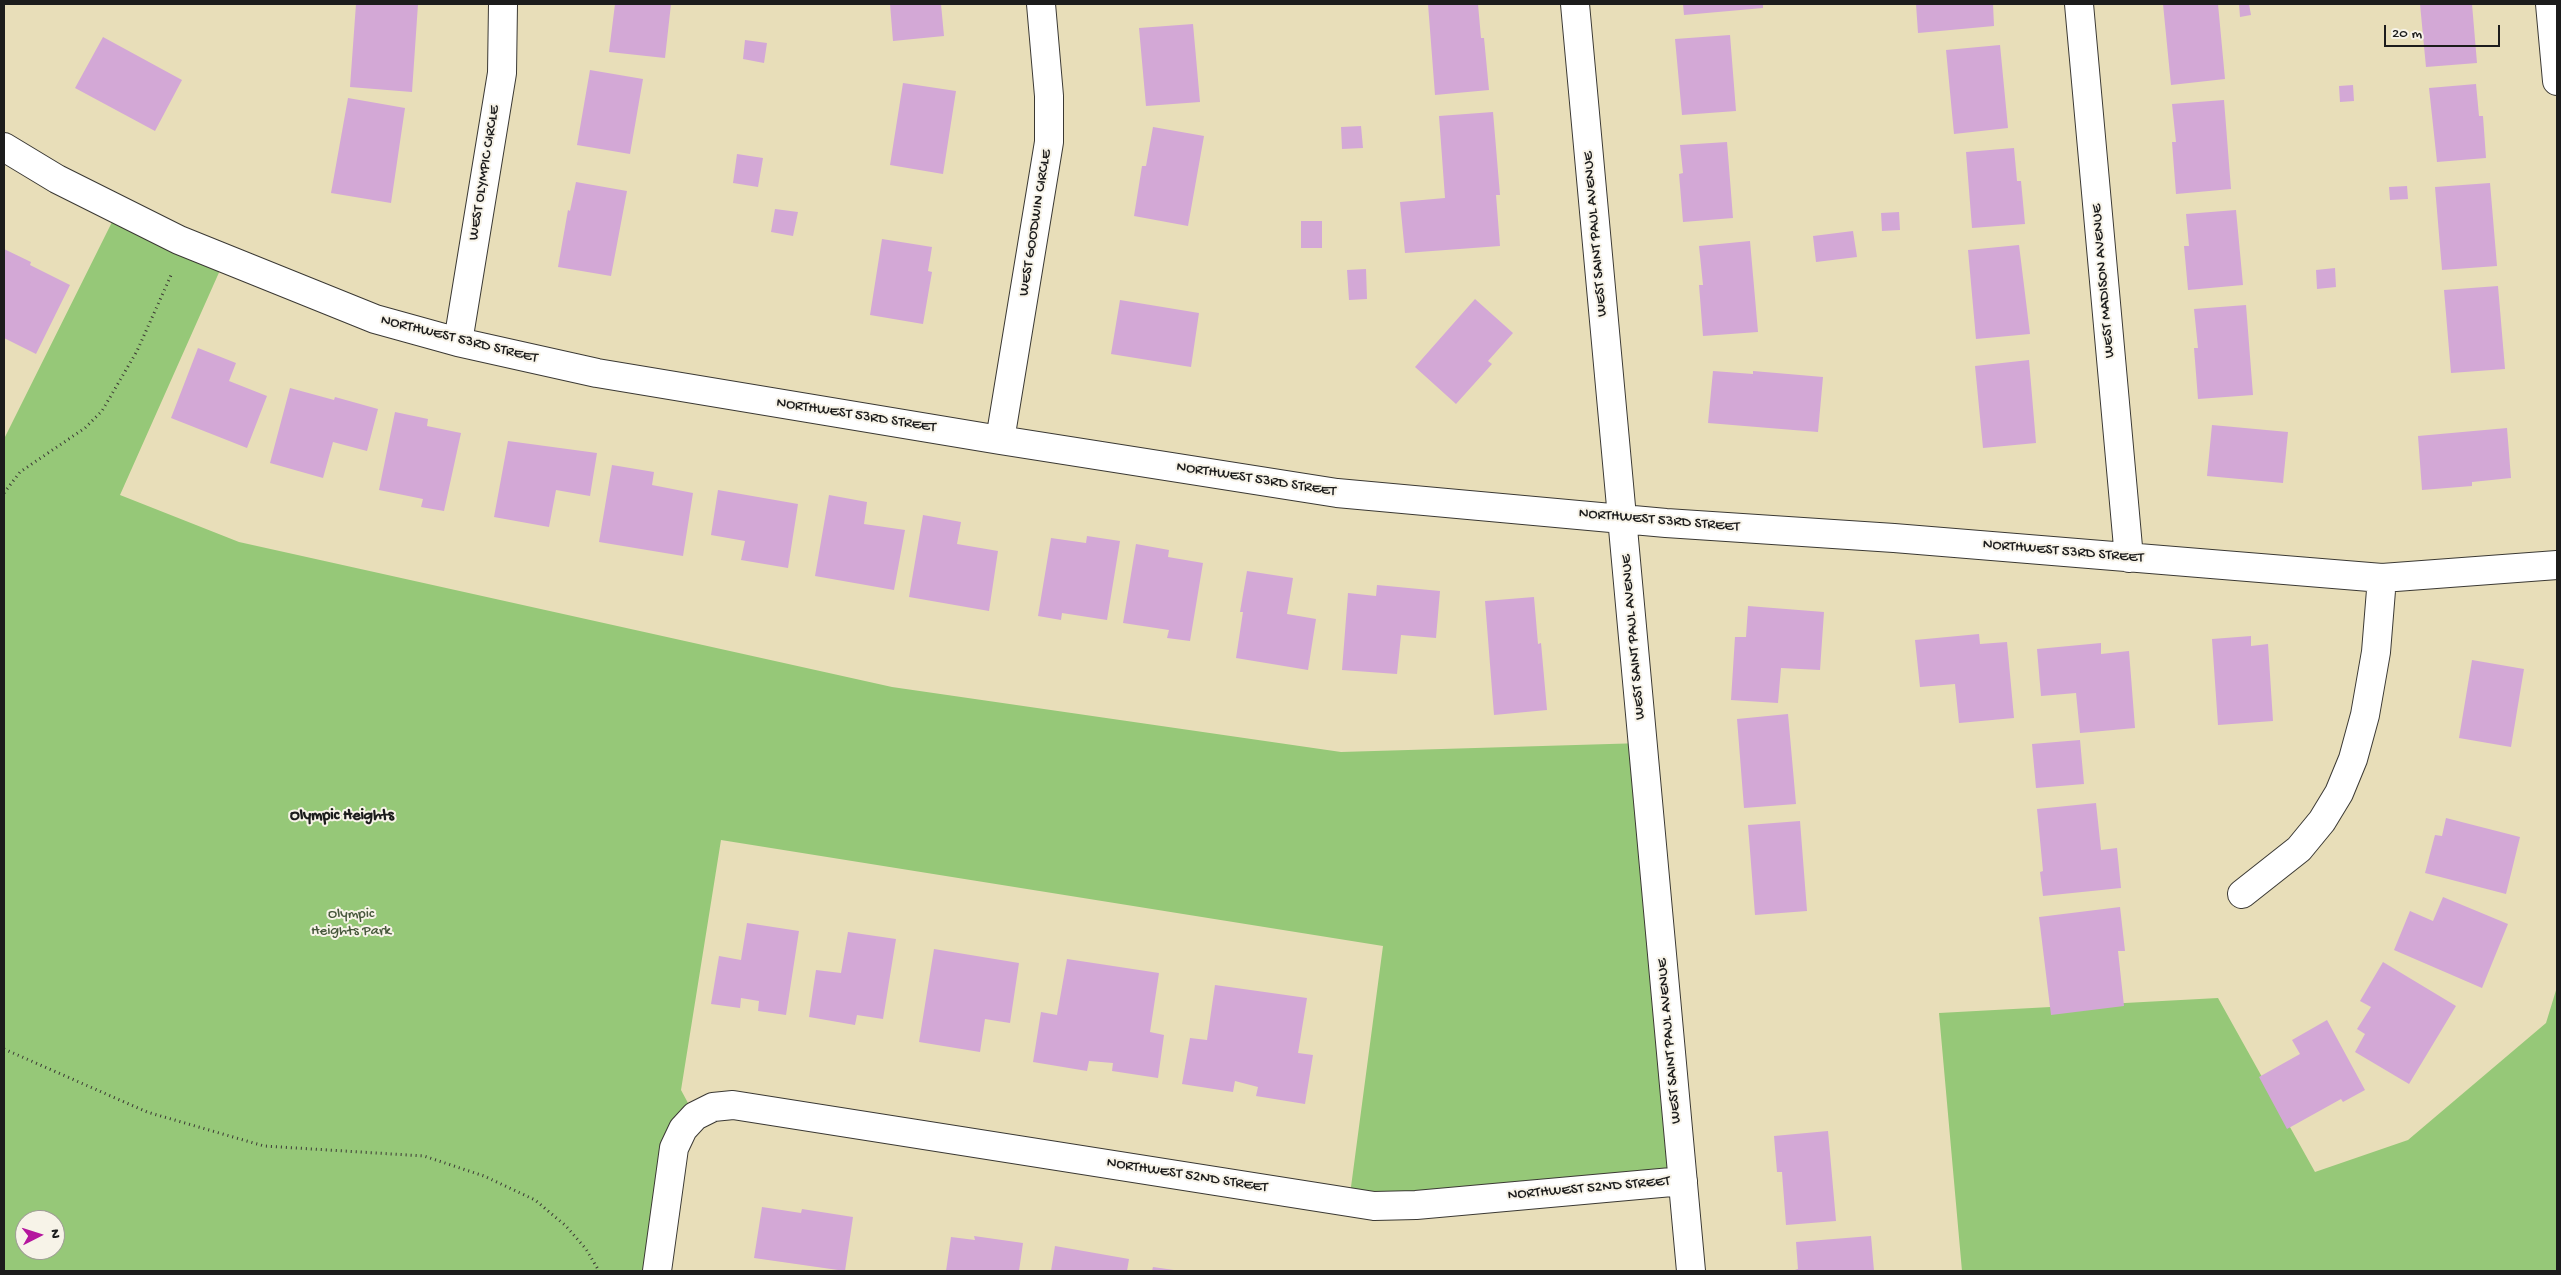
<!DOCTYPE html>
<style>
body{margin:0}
#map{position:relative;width:2561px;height:1275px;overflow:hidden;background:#e8deb9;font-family:"Gochi Hand",sans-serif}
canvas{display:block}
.frame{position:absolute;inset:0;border:5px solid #1c1c1c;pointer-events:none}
.north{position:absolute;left:15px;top:1210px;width:50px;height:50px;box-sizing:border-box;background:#f7f3e8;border:1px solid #9f9d96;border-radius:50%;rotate:85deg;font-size:14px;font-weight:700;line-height:20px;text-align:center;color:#1c1c1c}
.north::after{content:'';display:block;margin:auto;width:18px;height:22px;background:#b5179e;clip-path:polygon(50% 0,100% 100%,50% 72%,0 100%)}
.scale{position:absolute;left:2384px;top:25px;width:116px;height:22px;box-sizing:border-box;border:2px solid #1c1c1c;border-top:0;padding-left:6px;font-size:15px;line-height:18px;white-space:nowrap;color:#1c1c1c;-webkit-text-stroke:4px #f7f3e8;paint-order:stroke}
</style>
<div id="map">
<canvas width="2561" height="1275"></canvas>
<div class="frame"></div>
<div class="north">N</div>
<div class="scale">20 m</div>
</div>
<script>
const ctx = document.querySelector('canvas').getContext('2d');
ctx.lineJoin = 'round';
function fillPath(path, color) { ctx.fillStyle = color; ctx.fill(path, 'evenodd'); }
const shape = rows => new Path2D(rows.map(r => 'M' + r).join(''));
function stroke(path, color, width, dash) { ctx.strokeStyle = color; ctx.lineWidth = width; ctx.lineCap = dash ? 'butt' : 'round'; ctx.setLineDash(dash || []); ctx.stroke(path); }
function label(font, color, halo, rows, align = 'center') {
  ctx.font = font + ' "Gochi Hand",sans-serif'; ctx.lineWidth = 4; ctx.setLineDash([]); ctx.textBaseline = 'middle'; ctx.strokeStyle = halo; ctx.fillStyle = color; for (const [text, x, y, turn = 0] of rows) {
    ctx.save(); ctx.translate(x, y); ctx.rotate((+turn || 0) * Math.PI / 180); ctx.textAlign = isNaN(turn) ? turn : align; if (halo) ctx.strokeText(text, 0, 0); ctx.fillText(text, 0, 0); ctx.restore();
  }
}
const green = shape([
 [118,210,225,259,120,495,239,542,892,687,1341,752,1643,743,1683,1181,1349,1202,1383,946,721,840,681,1090,695,1116,657,1271,4,1271,4,439],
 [25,1220,55,1220,55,1250,25,1250],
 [2557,987,2557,1271,1962,1271,1939,1013,2218,998,2315,1172,2408,1140,2546,1023]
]);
const building = shape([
 [356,4,418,4,412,92,350,87],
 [615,4,671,4,665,58,609,52],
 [890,4,941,4,944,36,893,41],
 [1428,4,1478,4,1481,38,1484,38,1489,90,1435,95],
 [1683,4,1763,4,1763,8,1684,15],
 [1916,4,1993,4,1994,26,1918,33],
 [2163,4,2218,4,2225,79,2171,85],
 [2239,4,2249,4,2251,15,2240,17],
 [2420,4,2472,4,2477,63,2426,67],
 [1193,24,1200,102,1146,106,1139,28],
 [1730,35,1736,111,1682,115,1675,39],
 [103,37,182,80,155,131,75,88],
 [745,40,767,43,764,63,743,59],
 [2000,45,2008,128,1954,134,1946,50],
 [590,70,643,79,630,154,577,145],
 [903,83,956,91,943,174,890,165],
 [2476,84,2479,116,2483,116,2486,158,2437,162,2429,88],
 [2353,85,2354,101,2340,102,2339,86],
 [348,98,405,108,391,203,331,193],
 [2224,100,2231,189,2176,194,2172,142,2176,142,2172,104],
 [1493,112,1500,195,1496,195,1500,246,1405,253,1400,202,1445,198,1439,116],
 [1361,126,1363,148,1342,149,1341,127],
 [1153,127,1204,136,1188,226,1134,216,1142,166,1146,166],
 [1727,142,1733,218,1683,222,1679,174,1683,173,1680,145],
 [2014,148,2017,181,2021,181,2025,224,1972,228,1966,152],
 [737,154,763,158,758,187,733,183],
 [576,182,627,191,611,276,558,267,568,210,570,211],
 [2490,183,2497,266,2442,270,2435,187],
 [2407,186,2408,199,2390,200,2389,187],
 [775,209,798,212,793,236,771,232],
 [2236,210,2243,285,2188,290,2184,246,2189,246,2186,214],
 [1899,212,1900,230,1882,231,1881,213],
 [1301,221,1322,221,1322,248,1301,248],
 [1853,231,1857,257,1816,262,1813,236],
 [882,239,932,247,928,271,932,272,923,324,870,315],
 [1750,241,1758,332,1703,336,1699,285,1703,285,1699,246],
 [2019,245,2030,334,1976,339,1968,250],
 [4,249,31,262,30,265,70,285,36,354,4,338],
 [2335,268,2336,287,2317,289,2316,270],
 [1366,269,1367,299,1349,300,1347,270],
 [2498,286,2505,369,2451,373,2444,290],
 [1475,299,1513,333,1488,361,1492,364,1456,404,1415,367],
 [1120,300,1199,313,1191,367,1111,354],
 [2246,305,2253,395,2198,399,2194,348,2198,348,2194,309],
 [198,348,236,363,229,381,267,396,247,448,171,418],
 [2029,360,2036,443,1983,448,1975,366],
 [1713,371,1753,374,1753,371,1823,377,1818,432,1708,423],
 [290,388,334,400,335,397,378,409,367,451,333,442,323,478,270,463],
 [395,412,428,419,427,426,461,433,444,511,421,507,423,499,379,490],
 [2212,425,2288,432,2283,483,2207,476],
 [2507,428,2511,478,2472,482,2472,486,2422,490,2418,436],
 [508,441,597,453,590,496,556,490,549,527,494,517],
 [612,465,654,472,652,485,693,493,683,556,599,542],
 [718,490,798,504,788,568,741,560,745,541,711,535],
 [829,495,867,502,864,524,905,530,894,590,815,576],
 [923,515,961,522,957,544,998,551,989,611,909,597],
 [1087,536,1120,541,1107,620,1062,613,1061,620,1038,616,1051,538,1086,543],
 [1136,544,1169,550,1168,557,1203,563,1190,641,1167,638,1169,630,1123,623],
 [1247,571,1293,578,1287,614,1316,619,1308,670,1236,658,1243,612,1240,612],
 [1377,585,1440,591,1436,638,1401,635,1397,674,1342,670,1348,593,1376,596],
 [1534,597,1538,644,1541,643,1547,710,1494,715,1485,601],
 [1748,606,1824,612,1820,670,1781,668,1778,703,1731,700,1735,637,1746,637],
 [1979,634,1980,644,2007,642,2014,718,1959,723,1955,684,1920,687,1915,640],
 [2251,636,2251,646,2268,644,2273,721,2218,725,2212,639],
 [2101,643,2101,654,2129,651,2135,728,2080,733,2076,693,2041,696,2037,649],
 [2472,660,2524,669,2511,747,2459,738],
 [1788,714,1796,804,1744,808,1737,719],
 [2080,740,2084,784,2036,788,2032,744],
 [2096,803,2101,850,2117,848,2121,888,2043,896,2040,872,2043,871,2037,809],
 [2446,818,2520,837,2506,894,2425,873,2435,835,2442,836],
 [1800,821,1807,911,1755,915,1748,825],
 [2443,897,2508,924,2482,988,2394,950,2410,911,2433,921],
 [2120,907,2125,951,2118,951,2124,1006,2051,1015,2039,917],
 [747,923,799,931,786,1015,758,1011,759,1001,741,998,740,1008,711,1004,719,956,741,960],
 [848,932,896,939,883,1019,857,1015,855,1025,809,1017,816,970,841,973],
 [934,949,1019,963,1010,1023,985,1019,980,1052,919,1042],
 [1067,959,1159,973,1150,1032,1164,1035,1158,1078,1112,1071,1113,1063,1089,1061,1087,1071,1033,1062,1041,1012,1057,1015],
 [2383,962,2456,1006,2409,1084,2355,1052,2365,1034,2357,1029,2371,1007,2360,1001],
 [1215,985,1307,998,1298,1053,1313,1055,1305,1104,1256,1096,1258,1087,1235,1081,1233,1092,1182,1084,1190,1038,1207,1040],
 [2327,1020,2365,1090,2343,1102,2341,1099,2287,1129,2259,1077,2300,1054,2292,1040],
 [1828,1131,1836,1221,1786,1225,1782,1172,1777,1172,1774,1136],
 [762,1207,801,1213,802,1209,853,1217,845,1271,754,1258],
 [974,1236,1023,1243,1019,1271,946,1271,951,1237,975,1240],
 [1871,1236,1874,1271,1792,1271,1798,1269,1796,1242],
 [1055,1246,1129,1259,1127,1271,1051,1271],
 [1153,1267,1174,1270,1174,1271,1152,1271]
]);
const path = shape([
 [4,493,20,472,85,428,102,411,137,351,172,273],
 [4,1049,147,1112,264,1146,424,1156,484,1176,535,1200,566,1226,586,1249,599,1271]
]);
const street = shape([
 [1575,4,1691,1271],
 [2079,4,2129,558],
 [2550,4,2557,81],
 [4,147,57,179,179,240,375,319,458,342,597,373,1000,440,1337,493,1666,523,1894,538,2382,578,2557,565],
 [458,342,502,73,503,4],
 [1000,440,1049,142,1049,96,1041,4],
 [2242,894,2299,849,2322,821,2339,793,2353,759,2365,715,2376,652,2382,578],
 [657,1271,674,1148,683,1129,695,1116,713,1107,733,1105,1374,1206,1416,1205,1683,1181]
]);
const streetNames = [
 ["WEST OLYMPIC CIRCLE",485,173,-81],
 ["WEST GOODWIN CIRCLE",1036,223,-81],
 ["WEST SAINT PAUL AVENUE",1596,234,-95],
 ["WEST MADISON AVENUE",2104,281,-95],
 ["NORTHWEST 53RD STREET",459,340,14],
 ["NORTHWEST 53RD STREET",856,416,9],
 ["NORTHWEST 53RD STREET",1256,480,9],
 ["NORTHWEST 53RD STREET",1659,521,5],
 ["NORTHWEST 53RD STREET",2063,552,5],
 ["WEST SAINT PAUL AVENUE",1634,637,-95],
 ["WEST SAINT PAUL AVENUE",1670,1041,-95],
 ["NORTHWEST 52ND STREET",1187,1176,9],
 ["NORTHWEST 52ND STREET",1589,1189,-5]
];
const parkNames = [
 ["Olympic",351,915],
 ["Heights Park",351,932]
];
const neighbourhoodNames = [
 ["Olympic Heights",342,817]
];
fillPath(green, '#96c878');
fillPath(building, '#d3a8d6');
stroke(street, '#3b3934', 30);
stroke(path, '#3b3934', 3, [1, 4]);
stroke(street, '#fff', 28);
label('15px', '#1c1c1c', '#f7f3e8', streetNames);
label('15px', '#47583c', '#f7f3e8', parkNames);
label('bold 16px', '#1c1c1c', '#f7f3e8', neighbourhoodNames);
</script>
